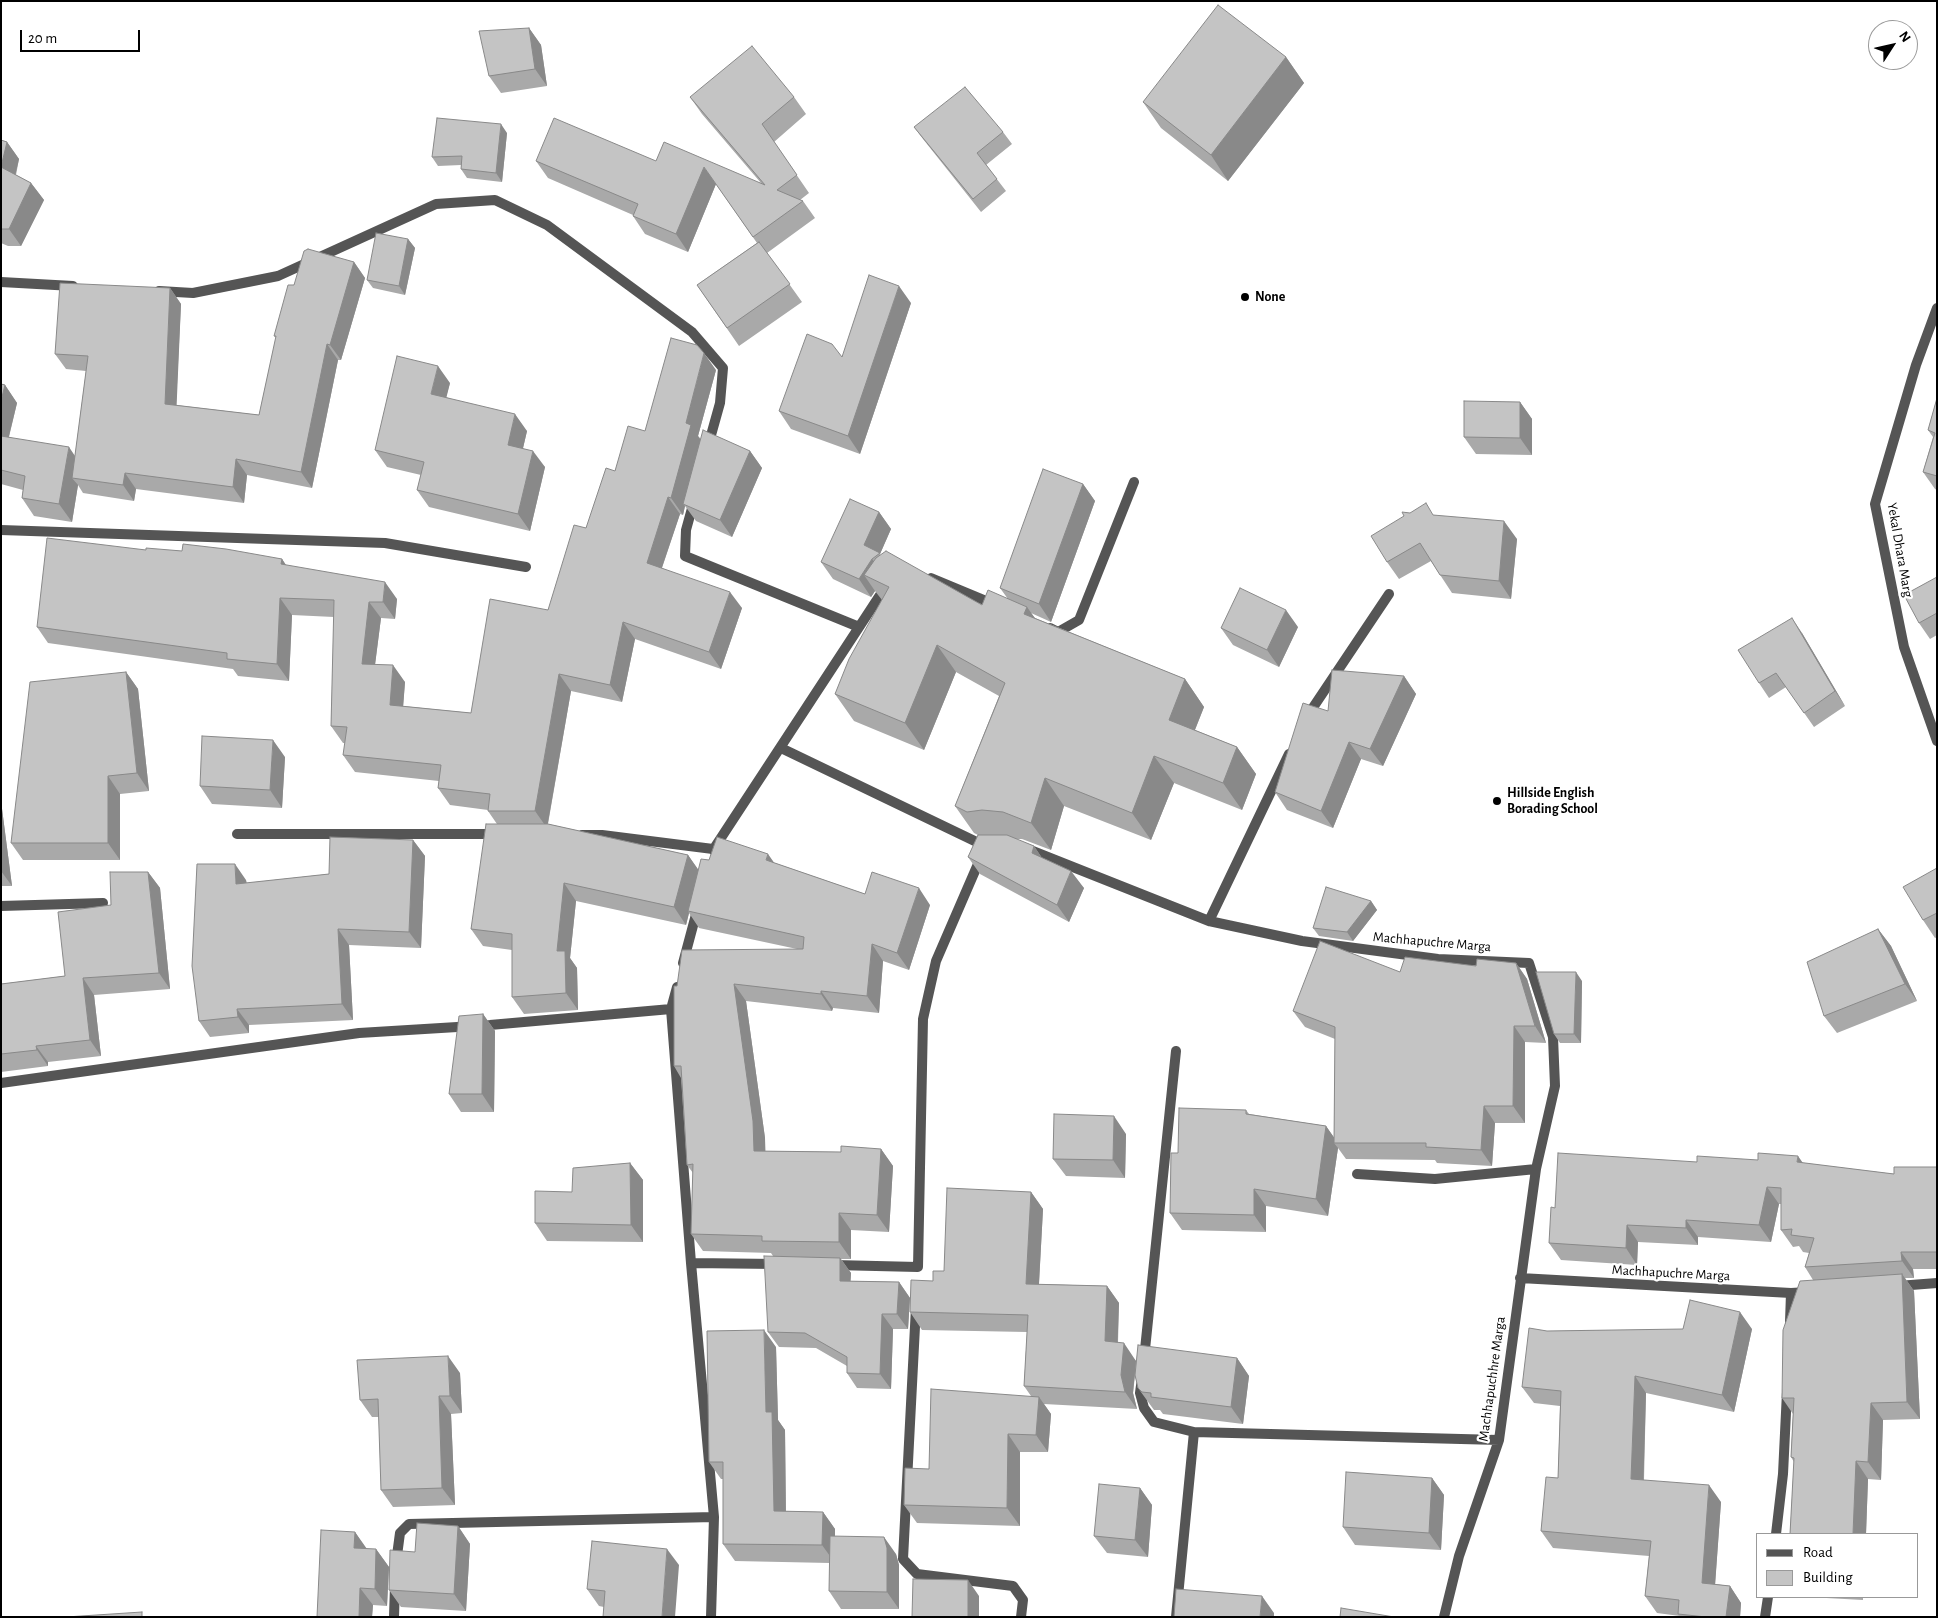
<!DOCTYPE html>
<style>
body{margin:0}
#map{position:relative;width:1938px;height:1618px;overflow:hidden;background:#fff;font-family:"Alegreya Sans",sans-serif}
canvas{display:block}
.frame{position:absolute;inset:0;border:2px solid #000;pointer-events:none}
.legend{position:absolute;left:1756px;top:1533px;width:162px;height:65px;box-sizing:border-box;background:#fff;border:1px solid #999;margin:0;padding:6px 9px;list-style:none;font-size:15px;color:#000}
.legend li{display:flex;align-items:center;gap:10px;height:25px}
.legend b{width:25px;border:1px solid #999}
.north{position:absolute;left:1868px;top:20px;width:50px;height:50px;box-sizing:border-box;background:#fff;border:1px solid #999;border-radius:50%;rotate:55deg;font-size:14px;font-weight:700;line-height:20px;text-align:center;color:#000}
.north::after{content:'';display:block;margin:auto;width:18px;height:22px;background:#000;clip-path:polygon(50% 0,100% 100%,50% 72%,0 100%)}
.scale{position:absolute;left:20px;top:30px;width:120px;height:22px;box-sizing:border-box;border:2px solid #000;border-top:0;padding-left:6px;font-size:15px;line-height:18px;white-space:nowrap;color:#000;-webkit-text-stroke:4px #fff;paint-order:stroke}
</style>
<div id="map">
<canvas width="1938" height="1618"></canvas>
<div class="frame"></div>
<ul class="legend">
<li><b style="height:6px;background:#555"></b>Road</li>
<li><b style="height:14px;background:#c4c4c4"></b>Building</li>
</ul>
<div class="north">N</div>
<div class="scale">20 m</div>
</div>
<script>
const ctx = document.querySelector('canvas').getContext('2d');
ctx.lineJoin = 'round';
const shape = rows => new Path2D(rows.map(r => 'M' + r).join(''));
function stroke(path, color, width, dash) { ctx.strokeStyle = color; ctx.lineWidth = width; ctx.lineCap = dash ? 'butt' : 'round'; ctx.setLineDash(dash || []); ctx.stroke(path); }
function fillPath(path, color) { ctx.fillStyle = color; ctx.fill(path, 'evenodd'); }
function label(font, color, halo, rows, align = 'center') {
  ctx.font = font + ' "Alegreya Sans",sans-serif'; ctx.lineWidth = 4.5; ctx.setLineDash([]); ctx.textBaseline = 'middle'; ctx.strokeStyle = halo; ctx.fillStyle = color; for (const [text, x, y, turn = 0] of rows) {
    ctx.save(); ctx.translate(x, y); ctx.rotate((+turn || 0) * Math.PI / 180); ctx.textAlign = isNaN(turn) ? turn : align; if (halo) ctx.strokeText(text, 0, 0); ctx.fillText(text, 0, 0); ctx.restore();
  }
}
const street = shape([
 [1,282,73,286],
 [159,291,193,293,278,276,436,204,495,200,547,225,692,332,723,368,720,403,708,446],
 [1937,308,1916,365,1875,504,1904,647,1937,741],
 [694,501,686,530,685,556,859,627],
 [1,530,385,543,526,567],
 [931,578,996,605],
 [1050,628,1058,632,1079,620,1134,482],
 [1306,718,1389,594],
 [781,748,985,846],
 [237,834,498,834],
 [582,835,602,835,713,849],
 [1025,848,1209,921,1289,754],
 [713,850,886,586],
 [1,906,103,903],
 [1209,921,1302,941,1438,959,1529,963,1553,1037,1555,1086,1536,1169,1499,1440,1459,1556,1444,1617],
 [683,963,698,907],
 [677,987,671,1009,691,1263,714,1517,711,1617],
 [1,1083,359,1033,490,1025,671,1009],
 [1357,1174,1435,1179,1536,1169],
 [691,1263,777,1264],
 [834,1265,918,1267,923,1019,936,961,981,857],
 [1520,1278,1791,1293,1808,1292],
 [1898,1286,1937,1283],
 [916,1307,903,1559,917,1574,1013,1586,1023,1600,1021,1617],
 [1790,1322,1791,1293],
 [1144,1359,1176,1051],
 [1142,1378,1140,1393,1144,1408,1154,1422,1194,1432],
 [1776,1534,1783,1474,1787,1392],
 [396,1563,400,1533,409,1524,714,1517],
 [394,1617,395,1585],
 [1176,1617,1194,1432,1499,1440],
 [1765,1617,1768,1597]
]);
const wall = shape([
 [529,28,541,45,547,86,501,93,489,76],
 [1286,57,1304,83,1228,181,1161,128,1143,102],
 [690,97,794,97,806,114,774,142,809,193,800,200,803,201,815,218,767,253,802,302,739,346,697,285,757,243,716,184,688,252,645,234,633,216,633,215,548,178,536,161,656,161,761,183,702,114],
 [914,127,1003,132,1012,144,986,165,1006,191,981,212,923,139],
 [507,133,502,182,467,178,461,169,461,165,438,166,432,157],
 [1,140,7,142,19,159,16,175,31,183,44,200,21,246,8,246,1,243],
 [408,239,415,248,405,295,373,288,367,280],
 [354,262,365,278,341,360,338,360,312,488,247,475,244,503,136,489,134,501,83,493,78,485,72,522,34,516,22,498,23,490,1,484,1,384,5,385,17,403,9,437,75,456,86,371,66,369,55,354,170,288,181,304,176,405,259,415,276,338,274,336,294,285],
 [911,303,860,454,791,429,779,411,842,357],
 [716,370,698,436,701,439,750,451,762,468,732,537,696,521,685,506,683,515,680,514,662,568,742,608,721,669,635,639,622,702,571,691,548,824,688,855,698,870,709,860,775,863,865,894,930,905,909,970,883,961,879,1013,833,1008,832,1011,746,1001,765,1138,765,1151,841,1152,881,1149,893,1166,889,1232,851,1230,851,1259,841,1259,851,1273,850,1281,899,1282,910,1298,908,1329,893,1329,891,1389,857,1388,847,1373,847,1366,816,1348,779,1347,768,1332,773,1256,771,1253,703,1251,691,1234,693,1173,687,1165,681,1078,674,1066,677,986,797,949,699,928,689,913,686,925,576,901,570,958,577,968,578,1010,524,1014,512,997,512,950,483,946,471,929,497,824,488,811,488,810,450,805,438,788,439,781,355,772,343,755,345,743,343,743,331,726,334,617,292,615,289,681,238,676,233,669,48,643,37,627,146,550,182,551,282,559,286,565,397,599,395,619,381,618,375,664,405,682,403,706,471,713,548,610,586,528,615,471,645,431],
 [450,383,446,397,527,431,523,448,545,467,530,531,429,507,417,490,421,475,387,467,375,450],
 [1937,398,1937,490,1935,489,1923,472,1933,437,1928,430],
 [1520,402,1532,419,1532,455,1476,454,1464,437],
 [1083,484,1095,501,1051,622,1031,613,1035,618,1185,679,1204,707,1195,730,1237,747,1256,774,1242,810,1174,783,1151,840,1064,806,1051,850,1022,839,1015,839,1034,846,1042,858,1084,888,1069,922,980,874,968,857,978,835,974,833,955,806,999,696,956,672,924,750,854,721,835,694,882,600,875,591,871,597,833,579,821,562,879,512,891,529,880,554,880,555,982,605,1008,599,1000,588],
 [1434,515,1517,539,1511,599,1452,593,1431,561,1399,579,1387,562],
 [1937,577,1937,635,1930,639,1919,623],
 [1298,627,1279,667,1233,645,1221,628],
 [1802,633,1845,706,1814,727,1786,687,1769,698,1759,683],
 [126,672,138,689,149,791,120,794,120,860,23,860,11,843],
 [1404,676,1416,694,1383,766,1361,759,1333,828,1287,810,1275,792,1328,711],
 [285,757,282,808,212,804,200,786],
 [1,801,12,886,1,886],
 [413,840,425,856,421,948,349,945,353,1020,249,1025,249,1033,210,1037,199,1021,246,880,247,883,329,874],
 [1937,868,1937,937,1935,938,1923,920],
 [148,872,160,888,170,989,94,995,101,1056,48,1062,48,1066,1,1072,1,984,65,976,111,905],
 [1371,901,1377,910,1353,941,1319,936,1313,928],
 [1878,929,1891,946,1917,1001,1837,1033,1824,1016],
 [1516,963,1527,979,1546,1043,1525,1042,1525,1123,1495,1123,1492,1166,1437,1163,1435,1160,1346,1159,1338,1148,1328,1216,1266,1206,1266,1232,1182,1230,1170,1213,1178,1153,1246,1110,1249,1114,1326,1126,1334,1138,1335,1039,1305,1027,1293,1011,1400,972],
 [1582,981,1581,1043,1560,1043,1554,1034],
 [483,1014,495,1031,494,1112,461,1112,449,1094],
 [1126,1134,1125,1178,1066,1176,1053,1159],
 [1697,1162,1803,1163,1894,1174,1937,1167,1937,1269,1913,1269,1914,1278,1905,1278,1914,1291,1920,1419,1883,1420,1881,1480,1868,1479,1866,1534,1790,1534,1794,1462,1791,1457,1793,1414,1782,1398,1813,1280,1805,1267,1809,1253,1803,1252,1799,1246,1793,1247,1781,1230,1781,1204,1779,1204,1771,1242,1698,1237,1698,1245,1638,1242,1637,1265,1561,1260,1549,1243,1555,1208],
 [630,1163,643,1180,643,1242,547,1241,535,1223,572,1192],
 [1031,1192,1043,1209,1039,1284,1107,1286,1119,1303,1118,1343,1136,1361,1237,1358,1249,1376,1243,1424,1163,1414,1160,1410,1154,1410,1138,1388,1135,1376,1133,1393,1137,1409,1044,1404,1051,1414,1048,1452,1020,1452,1020,1526,917,1523,904,1505,929,1469,1031,1396,1024,1386,1027,1332,922,1330,910,1312,933,1281],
 [1752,1329,1734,1412,1646,1393,1644,1480,1721,1502,1715,1584,1730,1586,1741,1603,1740,1617,1680,1617,1680,1616,1657,1613,1645,1596,1649,1556,1553,1548,1541,1531,1558,1478,1560,1406,1534,1403,1522,1387,1547,1331],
 [776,1347,778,1420,785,1430,786,1511,823,1512,835,1529,835,1536,896,1554,899,1565,899,1609,841,1609,829,1591,830,1563,735,1561,723,1544,723,1479,721,1479,709,1462],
 [460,1373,462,1413,451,1414,455,1505,393,1507,381,1490,379,1417,372,1417,360,1400],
 [1432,1478,1444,1495,1441,1550,1355,1545,1343,1527],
 [1140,1488,1152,1505,1148,1557,1107,1553,1094,1536],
 [458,1526,470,1544,466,1611,401,1607,389,1590,415,1552],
 [355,1532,366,1549,376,1549,389,1567,387,1606,373,1605,372,1617,317,1617],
 [679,1565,604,1607,599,1606,587,1589],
 [1808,1597,1863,1597,1863,1600]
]);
const shadedWall = shape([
 [529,28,541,45,547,86,535,69],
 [1286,57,1304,83,1228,181,1211,155],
 [501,124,507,133,502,182,496,173],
 [7,142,19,159,13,185,1,167],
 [704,167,716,184,688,252,676,234],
 [31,183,44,200,21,246,9,229],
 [408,239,415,248,405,295,399,286],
 [354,262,365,278,341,360,330,345],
 [899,286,911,303,860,454,848,436],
 [170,288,181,304,176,419,165,404],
 [327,344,338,360,312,488,301,472],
 [704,353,716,370,698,436,702,442,683,504,685,506,683,515,671,498,686,423],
 [438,366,450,383,443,411,431,394],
 [5,385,17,403,5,452,1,446,1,401],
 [1520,402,1532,419,1532,455,1520,438],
 [515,414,527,431,520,461,508,445],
 [69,447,81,465,72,478,78,485,72,522,59,504],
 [533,451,545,467,530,531,518,514],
 [750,451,762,468,732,537,720,520],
 [236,459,247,475,244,503,233,487],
 [125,473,136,489,134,501,123,485],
 [1083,484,1095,501,1051,622,1039,604],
 [668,497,680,514,658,579,647,563],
 [879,512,891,529,880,554,864,545],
 [1504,521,1517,539,1511,599,1499,581],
 [282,559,293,576,281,564],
 [872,559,885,576,864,575,875,591,871,597,859,579],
 [385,582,397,599,395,619,383,602],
 [730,592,742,608,721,669,709,652],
 [280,598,292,615,289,681,277,664],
 [369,602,381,618,373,681,362,664],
 [1027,607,1046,634,1024,614],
 [1286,610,1298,627,1279,667,1267,650],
 [1792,618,1802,633,1845,706,1835,691],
 [623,622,635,639,622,702,610,685],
 [937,645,956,672,924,750,905,723],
 [393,665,405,682,402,722,390,705],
 [126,672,138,689,149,791,137,773],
 [559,674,571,691,547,828,535,811],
 [1404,676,1416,694,1383,766,1370,749],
 [1185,679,1204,707,1188,747,1169,720],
 [273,740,285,757,282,808,270,790],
 [1349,742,1361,759,1333,828,1321,811],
 [1237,747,1256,774,1242,810,1223,783],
 [1154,756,1174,783,1151,840,1132,813],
 [108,776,120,794,120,860,108,843],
 [1045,778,1064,806,1051,850,1031,823],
 [1,801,12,886,1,871],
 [413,840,425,856,421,948,409,932],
 [1034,846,1046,864,1032,853],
 [768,854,780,871,766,860],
 [688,855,700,872,688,911,689,913,686,925,674,907],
 [235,864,246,880,247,900,236,884],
 [1071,871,1084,888,1069,922,1057,905],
 [148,872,160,888,170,989,159,973],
 [564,883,576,901,570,958,577,968,578,1010,566,993,557,951],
 [919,888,930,905,909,970,897,953],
 [1371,901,1377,910,1353,941,1347,932],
 [338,929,349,945,353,1020,342,1004],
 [1878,929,1891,946,1917,1001,1905,984],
 [872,944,883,961,879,1013,867,996],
 [1516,963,1527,979,1546,1043,1535,1026],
 [1576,972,1582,981,1581,1043,1574,1034],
 [83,978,94,995,101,1056,90,1040],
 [734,984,746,1001,765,1138,766,1168,754,1151],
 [821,991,833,1008,832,1011,821,994],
 [237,1009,249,1025,249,1033,238,1017],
 [483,1014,495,1031,494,1112,482,1094],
 [1514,1026,1525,1042,1525,1123,1513,1106],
 [36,1046,48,1062,48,1066,37,1050],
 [1484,1106,1495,1123,1492,1166,1481,1150],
 [1114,1116,1126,1134,1125,1178,1113,1160],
 [1326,1126,1338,1143,1334,1143,1338,1148,1328,1216,1316,1199],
 [881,1149,893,1166,889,1232,877,1215],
 [1798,1156,1810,1173,1797,1162],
 [630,1163,643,1180,643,1242,631,1225],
 [1767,1187,1779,1204,1771,1242,1759,1225],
 [1254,1189,1266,1206,1266,1232,1254,1215],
 [1031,1192,1043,1209,1038,1301,1026,1284],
 [839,1213,851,1230,851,1259,839,1242],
 [1686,1220,1698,1237,1698,1245,1686,1228],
 [1627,1225,1638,1242,1637,1265,1626,1248],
 [1901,1252,1913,1269,1914,1278,1902,1261],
 [840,1258,851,1273,850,1296,840,1281],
 [1902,1274,1914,1291,1920,1419,1907,1402],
 [899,1282,910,1298,908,1329,897,1314],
 [1107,1286,1119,1303,1117,1358,1105,1341],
 [1740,1312,1752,1329,1734,1412,1722,1395],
 [882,1314,893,1329,891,1389,880,1374],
 [764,1330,776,1347,778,1420,785,1430,786,1529,774,1511,766,1412],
 [1124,1343,1136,1361,1133,1393,1137,1409,1125,1392,1121,1375],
 [448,1356,460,1373,462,1413,450,1396],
 [1237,1358,1249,1376,1243,1424,1231,1407],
 [1635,1376,1646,1393,1643,1496,1631,1479],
 [439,1396,451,1414,455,1505,442,1488],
 [1039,1397,1051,1414,1048,1452,1036,1435],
 [1871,1403,1883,1420,1881,1480,1868,1462],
 [1008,1434,1020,1452,1020,1526,1007,1508],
 [1856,1461,1868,1479,1866,1534,1853,1534],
 [1432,1478,1444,1495,1441,1550,1429,1533],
 [1709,1485,1721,1502,1714,1600,1702,1583],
 [1140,1488,1152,1505,1148,1557,1135,1540],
 [823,1512,835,1529,835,1563,822,1545],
 [458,1526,470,1544,466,1611,454,1594],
 [355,1532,367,1549,354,1548],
 [884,1537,896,1554,899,1565,899,1609,887,1592],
 [376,1549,389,1567,387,1606,375,1589],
 [667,1549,679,1565,675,1617,662,1617],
 [968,1580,979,1596,979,1617,968,1617],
 [1730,1586,1741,1603,1740,1617,1726,1617],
 [360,1588,373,1605,372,1617,359,1617],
 [1262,1596,1274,1613,1274,1617,1260,1617]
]);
const building = shape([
 [1218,5,1286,57,1211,155,1143,102,1218,5],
 [529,28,535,69,489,76,479,31,529,28],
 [752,46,794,97,762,124,797,175,777,190,803,201,753,237,704,167,676,234,633,216,638,204,536,161,554,118,656,161,664,142,765,185,690,97,752,46],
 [965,87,1003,132,977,153,997,179,973,199,914,127,965,87],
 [437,118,501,124,496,173,461,169,462,156,432,157,437,118],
 [1,140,7,142,1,167,1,140],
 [1,167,31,183,9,229,1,229,1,167],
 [376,233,408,239,399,286,367,280,376,233],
 [759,242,790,284,727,328,697,285,759,242],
 [308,249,354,262,330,345,327,344,301,472,236,459,233,487,125,473,123,485,72,478,88,356,55,354,60,283,170,288,165,404,259,415,276,336,274,336,288,285,294,285,304,251,308,249],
 [869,275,899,286,848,436,779,411,807,334,832,344,842,357,869,275],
 [671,338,697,345,704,353,686,423,691,425,671,498,668,497,647,563,730,592,709,652,623,622,610,685,559,674,535,811,488,811,490,794,438,788,441,765,343,755,347,727,331,726,334,600,280,598,277,664,227,659,227,653,37,627,47,538,146,550,146,548,182,551,183,544,226,549,282,559,281,564,385,582,383,602,369,602,362,664,393,665,390,705,471,713,490,599,548,610,574,525,586,528,606,468,615,471,628,426,645,431,671,338],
 [397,356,438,366,431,394,515,414,508,445,533,451,518,514,417,490,424,462,375,450,397,356],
 [1,384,5,385,1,401,1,384],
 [1937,398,1937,476,1923,472,1935,433,1928,430,1937,398],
 [1464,401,1520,402,1520,438,1464,437,1464,401],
 [703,430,750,451,720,520,683,504,703,430],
 [1,436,69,447,59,504,22,498,25,476,1,470,1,436],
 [1043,469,1083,484,1039,604,1000,588,1043,469],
 [850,499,879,512,864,545,880,553,872,559,859,579,821,562,850,499],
 [1426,503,1433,515,1504,521,1499,581,1440,575,1420,543,1387,562,1371,536,1404,516,1402,512,1410,513,1426,503],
 [886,551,982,605,988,590,1027,607,1024,614,1185,679,1169,720,1237,747,1223,783,1154,756,1132,813,1045,778,1031,823,1003,812,982,810,967,812,955,806,1005,683,937,645,905,723,835,694,849,659,889,587,864,575,876,558,886,551],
 [1937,577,1937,613,1919,623,1904,595,1937,577],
 [1240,588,1286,610,1267,650,1221,628,1240,588],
 [1792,618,1835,691,1804,713,1776,673,1759,683,1738,650,1792,618],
 [1332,670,1404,676,1370,749,1349,742,1321,811,1275,792,1303,703,1328,711,1332,670],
 [126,672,137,773,108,776,108,843,11,843,30,682,126,672],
 [202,736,273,740,270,790,200,786,202,736],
 [486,824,548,824,688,855,674,907,564,883,557,951,565,951,566,993,512,997,512,934,471,929,486,824],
 [978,835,1007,835,1034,846,1032,853,1071,871,1057,905,968,857,978,835],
 [330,837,413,840,409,932,338,929,342,1004,237,1009,238,1017,199,1021,192,966,197,864,235,864,236,884,329,874,330,837],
 [717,837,768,854,766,860,865,894,872,872,919,888,897,953,872,944,867,996,821,991,821,994,734,984,753,1121,754,1151,841,1152,841,1146,881,1149,877,1215,839,1213,839,1242,762,1241,762,1236,691,1234,693,1164,687,1165,681,1066,674,1066,674,986,677,986,682,950,803,949,804,937,688,911,701,859,709,860,717,837],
 [1937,868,1937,913,1923,920,1903,887,1937,868],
 [110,872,148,872,159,973,83,978,90,1040,36,1046,37,1050,1,1054,1,984,65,976,58,912,111,905,110,872],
 [1326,887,1371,901,1347,932,1313,928,1326,887],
 [1878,929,1905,984,1824,1016,1807,962,1878,929],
 [1320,941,1400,972,1405,957,1476,966,1477,959,1516,963,1535,1026,1514,1026,1513,1106,1484,1106,1481,1150,1426,1147,1426,1143,1334,1143,1335,1027,1293,1011,1320,941],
 [1536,972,1576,972,1574,1034,1554,1034,1536,972],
 [483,1014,482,1094,449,1094,459,1016,483,1014],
 [1179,1108,1246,1110,1246,1114,1326,1126,1316,1199,1254,1189,1254,1215,1170,1213,1171,1153,1178,1153,1179,1108],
 [1054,1114,1114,1116,1113,1160,1053,1159,1054,1114],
 [1558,1153,1697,1162,1697,1156,1758,1160,1758,1153,1798,1156,1797,1162,1894,1174,1894,1167,1937,1167,1937,1252,1901,1252,1902,1261,1805,1267,1814,1238,1791,1235,1792,1229,1781,1230,1781,1188,1767,1187,1759,1225,1686,1220,1686,1228,1627,1225,1626,1248,1549,1243,1551,1207,1555,1208,1558,1153],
 [630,1163,631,1225,535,1223,535,1191,572,1192,573,1168,630,1163],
 [947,1188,1031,1192,1026,1284,1107,1286,1105,1341,1124,1343,1121,1375,1125,1392,1024,1386,1028,1315,910,1312,911,1280,933,1281,933,1271,944,1271,947,1188],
 [764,1256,840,1258,840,1281,899,1282,897,1314,882,1314,880,1374,847,1373,847,1357,805,1333,768,1332,764,1256],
 [1902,1274,1907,1402,1871,1403,1868,1462,1856,1461,1853,1534,1790,1534,1794,1458,1791,1457,1794,1398,1782,1398,1783,1330,1800,1281,1902,1274],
 [1690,1300,1740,1312,1722,1395,1635,1376,1631,1479,1709,1485,1702,1583,1730,1586,1726,1617,1706,1617,1678,1614,1679,1600,1645,1596,1651,1541,1541,1531,1546,1477,1558,1478,1561,1391,1522,1387,1529,1328,1547,1331,1683,1329,1690,1300],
 [764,1330,766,1412,772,1412,774,1511,823,1512,822,1545,723,1544,723,1462,709,1462,707,1331,764,1330],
 [1138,1345,1237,1358,1231,1407,1151,1397,1151,1393,1142,1392,1138,1388,1135,1375,1138,1345],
 [448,1356,450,1396,439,1396,442,1488,381,1490,378,1399,360,1400,357,1360,448,1356],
 [931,1389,1039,1397,1036,1435,1008,1434,1007,1508,904,1505,905,1468,929,1469,931,1389],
 [1346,1472,1432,1478,1429,1533,1343,1527,1346,1472],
 [1099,1484,1140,1488,1135,1540,1094,1536,1099,1484],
 [417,1523,458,1526,454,1594,389,1590,390,1550,415,1552,417,1523],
 [321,1530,355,1532,354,1548,376,1549,375,1589,360,1588,359,1617,317,1617,321,1530],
 [830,1536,884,1537,887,1548,887,1592,829,1591,830,1536],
 [592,1541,667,1549,662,1617,603,1617,605,1591,587,1589,592,1541],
 [913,1579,968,1580,968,1617,912,1617,913,1579],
 [1176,1589,1262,1596,1260,1617,1174,1617,1176,1589],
 [1341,1608,1394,1617,1340,1617,1341,1608],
 [142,1612,142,1617,66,1617,142,1612]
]);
const markers = [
 [1245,297,5,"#000"],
 [1497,801,5,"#000"]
];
const poiNames = [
 ["None",1255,297],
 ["Hillside English",1507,793],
 ["Borading School",1507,809]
];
const streetNames = [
 ["Yekal Dhara Marg",1900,550,80],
 ["Machhapuchre Marga",1432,942,5],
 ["Machhapuchre Marga",1671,1273,3],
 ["Machhapuchhre Marga",1492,1379,-82]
];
stroke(street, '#555', 10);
fillPath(wall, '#a9a9a9');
fillPath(shadedWall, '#898989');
fillPath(building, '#c4c4c4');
stroke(building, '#898989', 1);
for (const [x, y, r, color] of markers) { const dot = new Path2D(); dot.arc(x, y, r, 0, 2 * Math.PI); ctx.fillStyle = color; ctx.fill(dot); stroke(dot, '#fff', 2); }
label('bold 14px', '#000', '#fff', poiNames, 'left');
label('14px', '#000', '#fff', streetNames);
</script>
